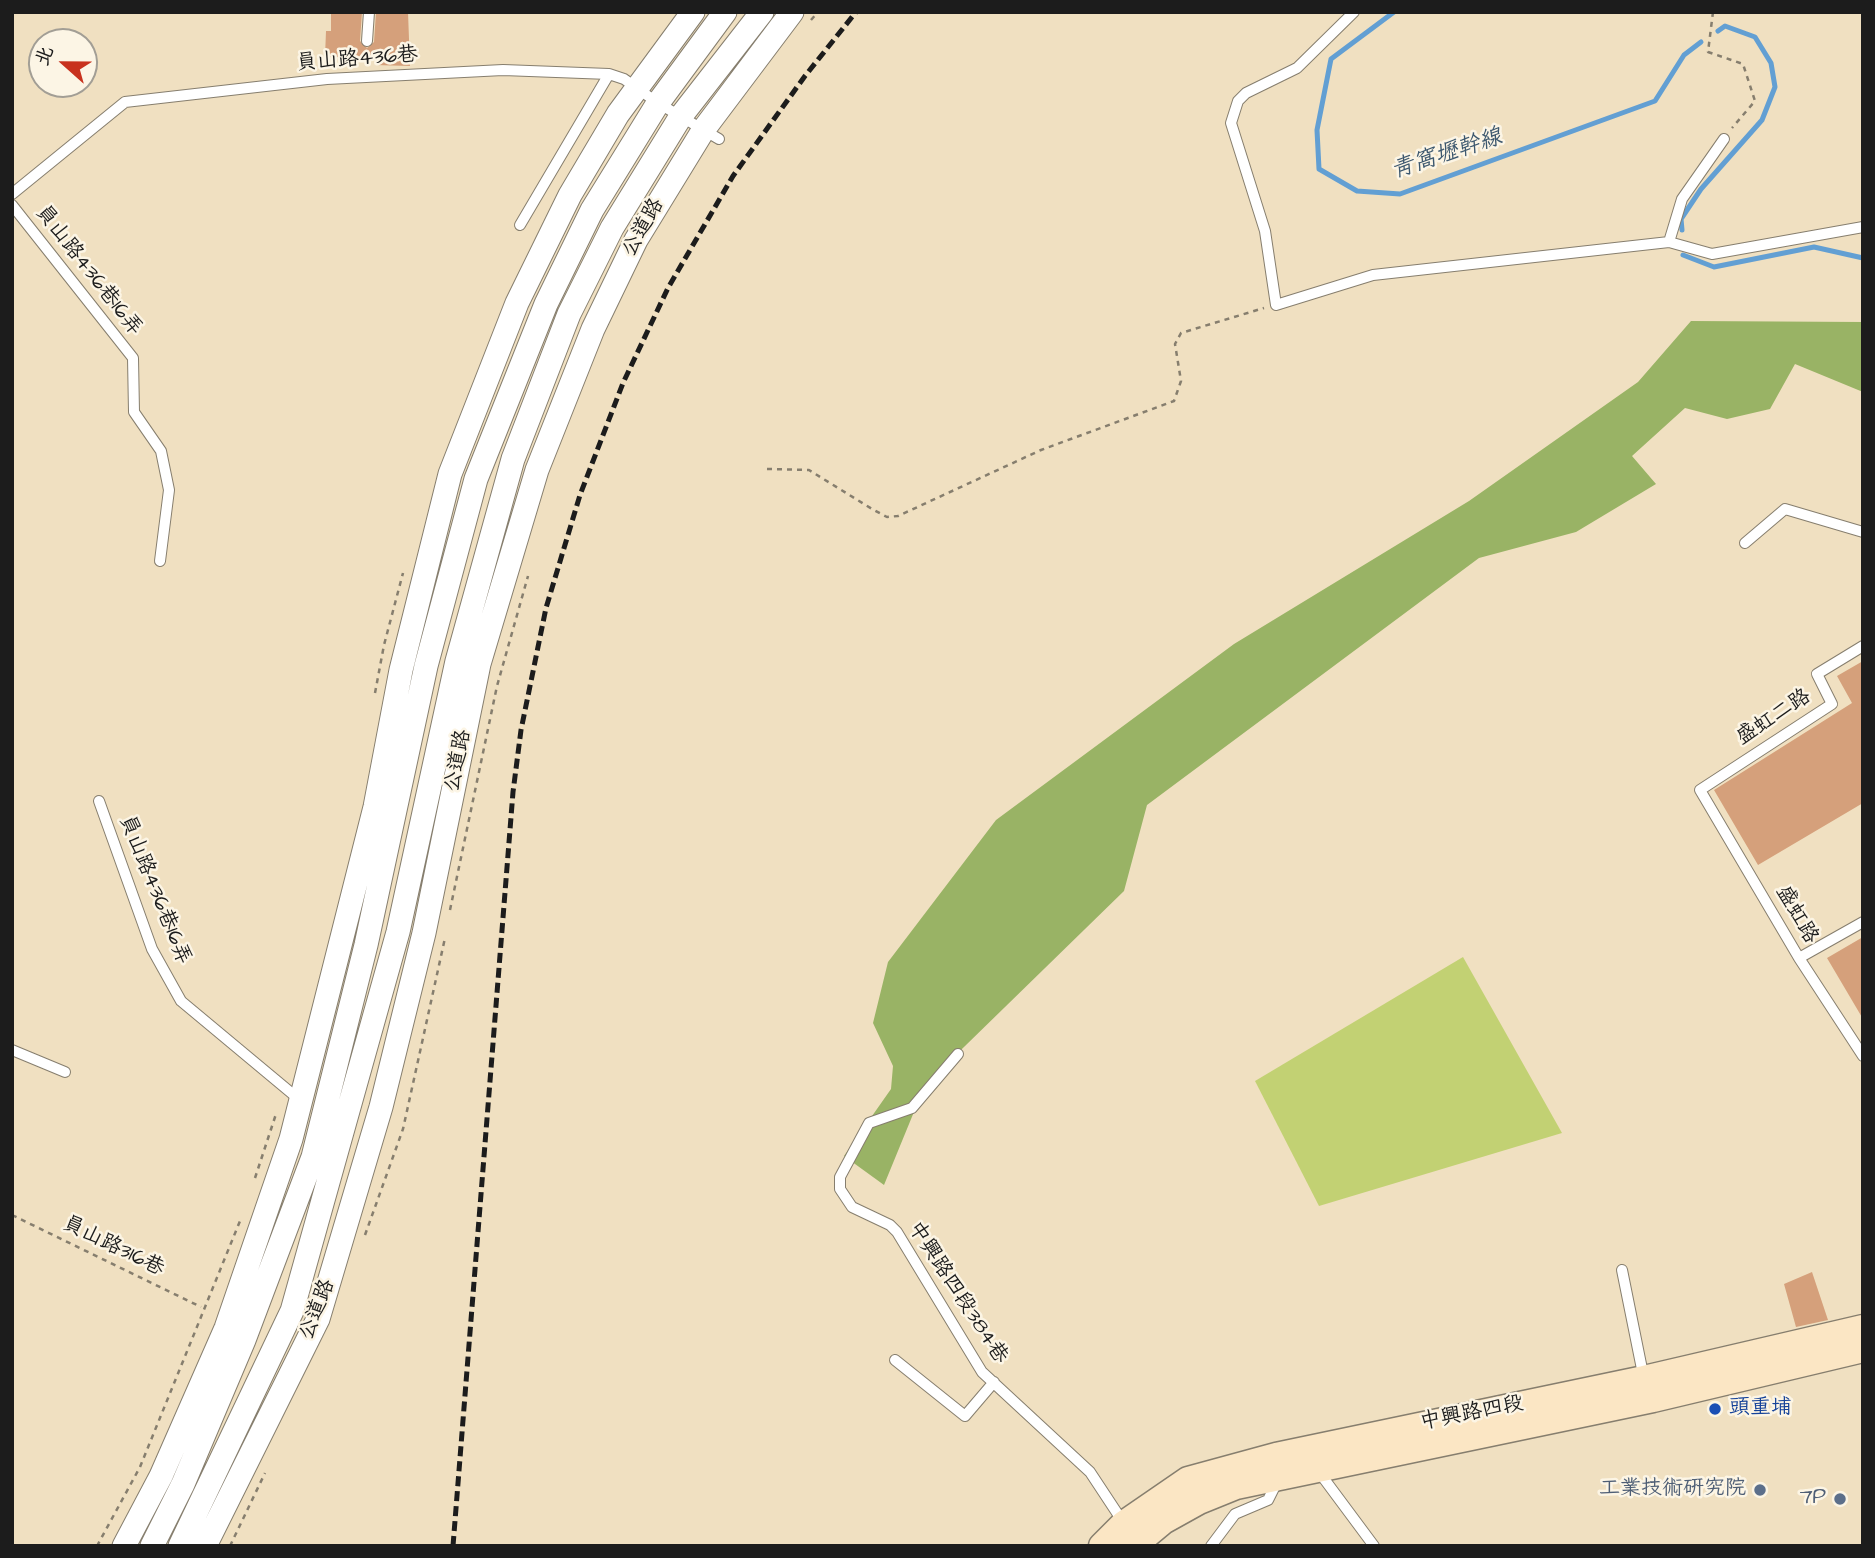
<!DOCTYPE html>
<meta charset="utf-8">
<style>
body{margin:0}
#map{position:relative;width:1875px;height:1558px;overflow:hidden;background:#f0e0c1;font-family:"Architects Daughter","LXGW WenKai TC",sans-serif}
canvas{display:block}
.frame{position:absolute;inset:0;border:14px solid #1c1c1c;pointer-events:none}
.north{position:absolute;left:28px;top:28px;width:70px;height:70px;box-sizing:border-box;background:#fcf5e5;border:2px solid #a29e95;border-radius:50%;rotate:291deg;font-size:19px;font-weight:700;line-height:28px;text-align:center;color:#1c1c1c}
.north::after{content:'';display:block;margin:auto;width:24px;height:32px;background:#c8321e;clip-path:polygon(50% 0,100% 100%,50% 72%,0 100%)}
</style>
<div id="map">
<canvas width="1875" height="1558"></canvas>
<div class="frame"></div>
<div class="north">北</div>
</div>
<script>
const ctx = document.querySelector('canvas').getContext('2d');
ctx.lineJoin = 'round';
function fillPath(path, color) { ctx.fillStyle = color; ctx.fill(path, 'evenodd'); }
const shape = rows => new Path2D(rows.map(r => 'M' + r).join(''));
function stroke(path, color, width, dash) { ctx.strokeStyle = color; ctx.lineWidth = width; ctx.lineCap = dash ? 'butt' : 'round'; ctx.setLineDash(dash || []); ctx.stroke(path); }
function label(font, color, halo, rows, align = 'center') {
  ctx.font = font + ' "Architects Daughter","LXGW WenKai TC",sans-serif'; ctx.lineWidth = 5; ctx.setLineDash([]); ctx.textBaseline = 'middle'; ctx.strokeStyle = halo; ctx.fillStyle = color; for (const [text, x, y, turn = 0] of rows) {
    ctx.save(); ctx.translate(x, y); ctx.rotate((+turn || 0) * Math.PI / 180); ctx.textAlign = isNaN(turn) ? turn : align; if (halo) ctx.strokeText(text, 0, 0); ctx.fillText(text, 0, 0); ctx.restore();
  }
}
const green = shape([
 [1463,957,1562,1133,1319,1206,1255,1081]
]);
const forest = shape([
 [1691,321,1863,322,1863,392,1795,364,1770,409,1727,419,1685,408,1632,456,1656,484,1576,532,1479,558,1147,805,1124,891,925,1085,884,1185,844,1156,891,1089,893,1066,873,1023,888,962,996,820,1234,644,1469,501,1638,382]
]);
const stream = shape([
 [1394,12,1331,59,1317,130,1319,169,1357,191,1400,194,1655,101,1684,55,1701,42],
 [1682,230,1681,219,1701,189,1762,120,1775,87,1771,63,1755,37,1725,26,1718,31],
 [1683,255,1714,267,1814,247,1863,258]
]);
const building = shape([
 [331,12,362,12,360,41,367,48,374,42,376,12,408,12,410,66,375,65,375,58,325,57,326,31,331,31],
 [1863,661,1863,803,1758,865,1714,790,1852,703,1837,676],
 [1863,937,1863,1019,1827,958],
 [1812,1272,1828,1320,1796,1327,1784,1284]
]);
const path = shape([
 [1713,12,1708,52,1743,64,1755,101,1732,128],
 [811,20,818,12],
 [767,469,809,470,872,509,887,517,898,516,1041,450,1174,401,1181,381,1175,344,1181,333,1264,308],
 [375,693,384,645,403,573],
 [450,910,497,686,528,576],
 [255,1178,276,1114],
 [12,1215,201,1307],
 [365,1235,403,1129,445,938],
 [97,1546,140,1467,240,1221],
 [230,1546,265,1473]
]);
const service = shape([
 [1354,12,1297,68,1246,93,1238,101,1231,123,1265,231,1276,305,1373,275,1669,242],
 [367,41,369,12],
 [1724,139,1682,199,1669,242,1712,254,1863,227],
 [12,194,125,102,327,79,503,70,609,74,624,79,658,103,719,139],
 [12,205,133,358,134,412,161,451,169,490,160,561],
 [520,225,609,74],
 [1745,543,1785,509,1863,532],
 [1863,646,1817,674,1832,704,1700,790,1799,958,1863,1056],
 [99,801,152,949,181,1001,301,1101],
 [1799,958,1863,922],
 [12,1050,65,1072],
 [958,1054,912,1108,869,1123,840,1177,840,1189,852,1207,890,1225,897,1232,982,1372,1090,1472,1123,1522],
 [1622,1270,1644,1379],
 [895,1360,965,1416,994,1382],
 [1319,1472,1374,1546],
 [1211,1546,1235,1514,1268,1500,1278,1480]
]);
const tertiary = shape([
 [124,1546,161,1476,226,1328,291,1139,375,807,401,670,450,474,517,303,570,195,618,114,693,12],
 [152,1546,183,1484,244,1340,313,1157,366,945,426,666,476,479,546,304,592,210,658,103,725,12],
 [180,1546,292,1311,398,932,457,661,513,459,569,314,612,228,681,116,762,12],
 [205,1546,318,1319,381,1107,424,933,479,664,537,470,593,329,636,240,704,129,792,12]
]);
const secondary = shape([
 [1102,1546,1124,1524,1188,1480,1276,1456,1644,1379,1863,1328],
 [1133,1546,1163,1521,1199,1501,1236,1486,1653,1399,1863,1349]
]);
const rail = shape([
 [453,1546,513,792,521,730,546,608,580,495,623,383,668,288,733,176,805,76,856,12]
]);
const markers = [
 [1715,1409,7,"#1a4fb4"],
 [1760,1490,7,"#5c6f8a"],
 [1840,1499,7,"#5c6f8a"]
];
const streetNames = [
 ["員山路436巷",357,60,-4],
 ["公道路",644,228,-61],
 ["員山路436巷16弄",88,271,52],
 ["盛虹二路",1774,718,-33],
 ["公道路",459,761,-79],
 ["員山路436巷16弄",154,890,68],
 ["盛虹路",1796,915,60],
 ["員山路316巷",113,1247,26],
 ["中興路四段384巷",957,1293,57],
 ["公道路",318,1310,-69],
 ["中興路四段",1472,1414,-11]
];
const transitNames = [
 ["頭重埔",1729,1409]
];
const serviceNames = [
 ["工業技術研究院",1746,1490],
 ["7P",1826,1499]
];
const waterNames = [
 ["青窩壢幹線",1447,155,-18]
];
fillPath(green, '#c2d173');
fillPath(forest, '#99b365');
stroke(stream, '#629fd3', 5);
fillPath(building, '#d5a07b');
stroke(service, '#867e6e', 12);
stroke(tertiary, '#867e6e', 25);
stroke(secondary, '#867e6e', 29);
stroke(path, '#867e6e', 2.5, [5, 5]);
stroke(service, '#fff', 10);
stroke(tertiary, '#fff', 23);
stroke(secondary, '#fbe6c4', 26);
stroke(rail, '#1c1c1c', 5, [10, 5]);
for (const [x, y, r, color] of markers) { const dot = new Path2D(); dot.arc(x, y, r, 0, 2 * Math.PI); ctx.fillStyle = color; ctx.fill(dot); stroke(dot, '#fcf5e5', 2.5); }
label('21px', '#1c1c1c', '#fcf5e5', streetNames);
label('21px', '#164399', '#fcf5e5', transitNames, 'left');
label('21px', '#4e5e75', '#fcf5e5', serviceNames, 'right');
label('italic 23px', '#3c576e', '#fcf5e5', waterNames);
</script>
